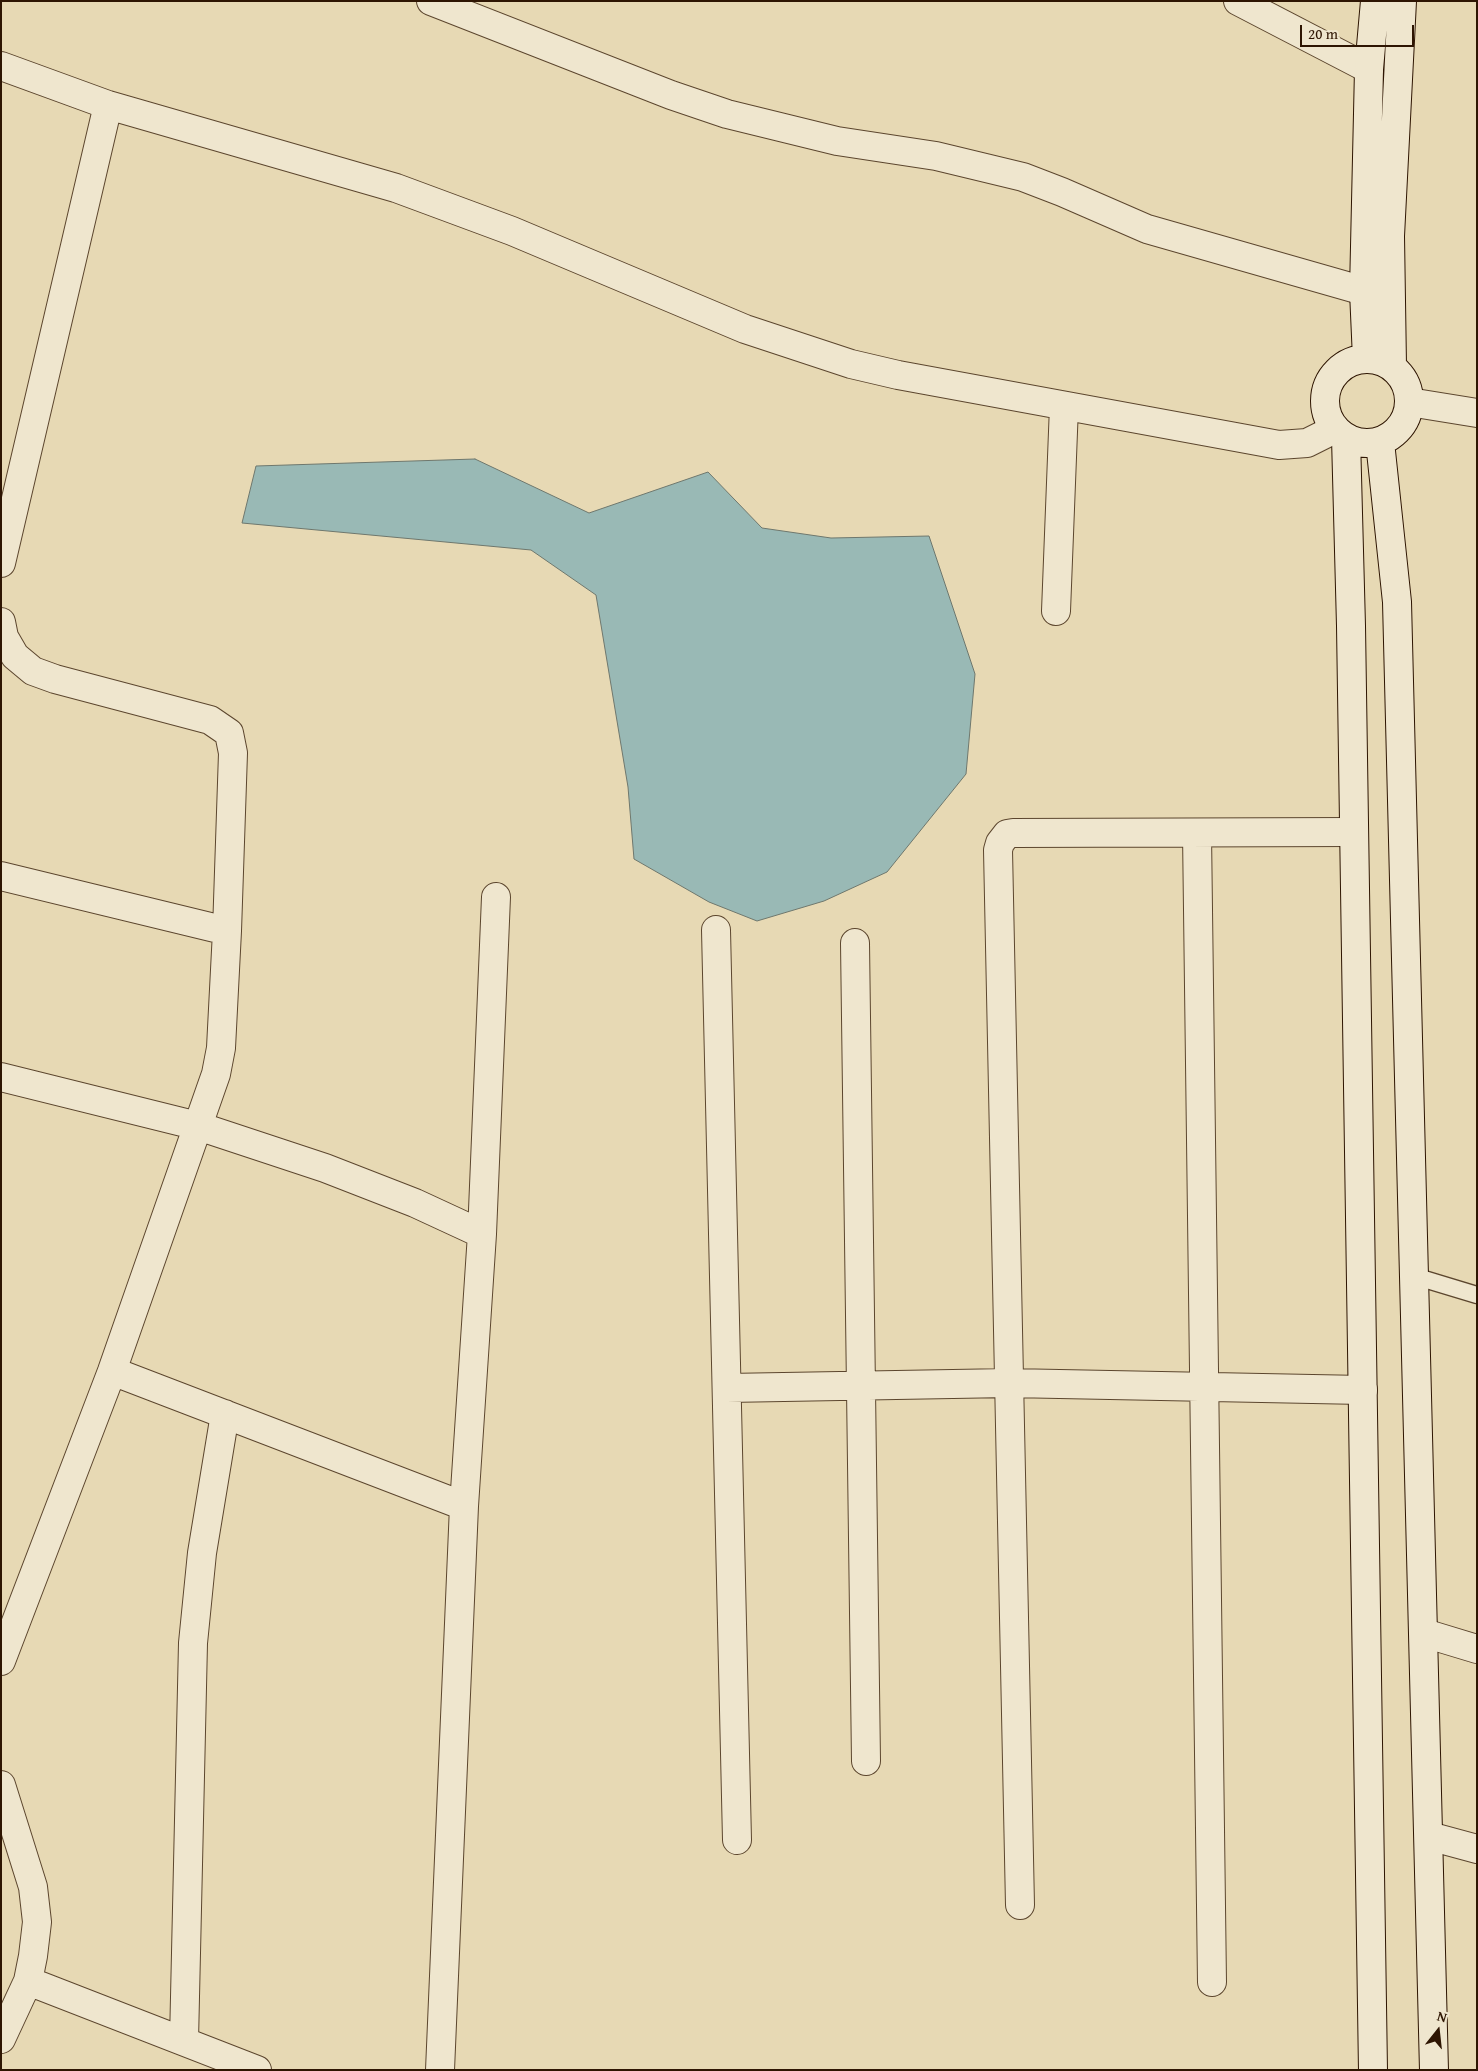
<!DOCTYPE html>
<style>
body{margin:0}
#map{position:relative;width:1478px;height:2071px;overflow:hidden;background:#e7d9b4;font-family:"Gentium Book Plus",serif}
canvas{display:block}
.frame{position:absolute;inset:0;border:2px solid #2e1502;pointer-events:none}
.north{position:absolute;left:1413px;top:2006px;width:50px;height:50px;-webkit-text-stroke:4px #efe6ce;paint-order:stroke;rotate:16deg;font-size:14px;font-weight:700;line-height:20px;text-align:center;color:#2e1502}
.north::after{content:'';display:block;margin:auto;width:18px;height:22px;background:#2e1502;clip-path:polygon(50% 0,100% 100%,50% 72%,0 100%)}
.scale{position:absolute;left:1300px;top:25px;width:114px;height:22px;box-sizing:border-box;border:2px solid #2e1502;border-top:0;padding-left:6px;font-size:15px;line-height:18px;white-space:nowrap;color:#2e1502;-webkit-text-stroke:4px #efe6ce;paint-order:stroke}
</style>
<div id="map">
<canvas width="1478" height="2071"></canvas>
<div class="frame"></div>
<div class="north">N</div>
<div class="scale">20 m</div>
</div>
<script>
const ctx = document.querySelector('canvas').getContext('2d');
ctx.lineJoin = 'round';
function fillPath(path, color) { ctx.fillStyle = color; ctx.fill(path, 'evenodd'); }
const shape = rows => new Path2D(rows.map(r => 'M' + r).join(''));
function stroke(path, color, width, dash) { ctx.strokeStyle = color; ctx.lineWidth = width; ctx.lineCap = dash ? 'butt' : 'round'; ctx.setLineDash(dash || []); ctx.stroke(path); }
const water = shape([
 [475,459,589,513,708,472,762,528,831,538,929,536,975,674,966,774,887,872,824,901,757,921,709,902,634,859,628,787,596,595,531,550,242,523,256,466,475,459]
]);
const service = shape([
 [1414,1276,1477,1295]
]);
const minor = shape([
 [431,1,671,95,727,114,837,141,936,156,1023,177,1062,192,1147,229,1364,291],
 [1238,1,1369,69],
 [1,66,108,105,396,188,512,231,745,329,851,364,898,375,1279,445,1307,443,1335,429],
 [1,563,108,105],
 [1056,611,1064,406],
 [1,622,4,637,15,656,33,671,55,679,210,720,229,733,233,753,227,931,221,1048,216,1074,112,1371,1,1661],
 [1197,833,1212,1982],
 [1,876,227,931],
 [716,930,737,1840],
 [855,943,866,1761],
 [1,1077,198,1126,325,1168,415,1203,482,1234],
 [112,1371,464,1506],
 [727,1388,1009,1383,1363,1390],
 [1424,1633,1477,1649],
 [1,1785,33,1887,37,1922,33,1956,28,1981,1,2039],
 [1429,1836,1477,1849],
 [1020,1905,998,850,1000,843,1007,834,1013,833,1354,832],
 [28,1981,257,2070],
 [184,2041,193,1643,202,1553,225,1414],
 [440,2070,464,1506,482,1234,496,897]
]);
const tertiary = shape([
 [1409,402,1477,413]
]);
const secondary = shape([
 [1367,359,1364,291,1369,69,1375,1],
 '1325 401a42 42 0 1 1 84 0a42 42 0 1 1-84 0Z',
 [1392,366,1390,236,1402,1],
 [1346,438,1351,626,1373,2070],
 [1380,442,1397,602,1434,2070]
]);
fillPath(water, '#99b9b5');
stroke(water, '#6e776d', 1);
stroke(service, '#5c462e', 19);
stroke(minor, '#5c462e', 30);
stroke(tertiary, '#5c462e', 30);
stroke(secondary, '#2e1502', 30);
stroke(service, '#efe6ce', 16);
stroke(minor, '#efe6ce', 28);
stroke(tertiary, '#efe6ce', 28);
stroke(secondary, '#efe6ce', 28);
</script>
